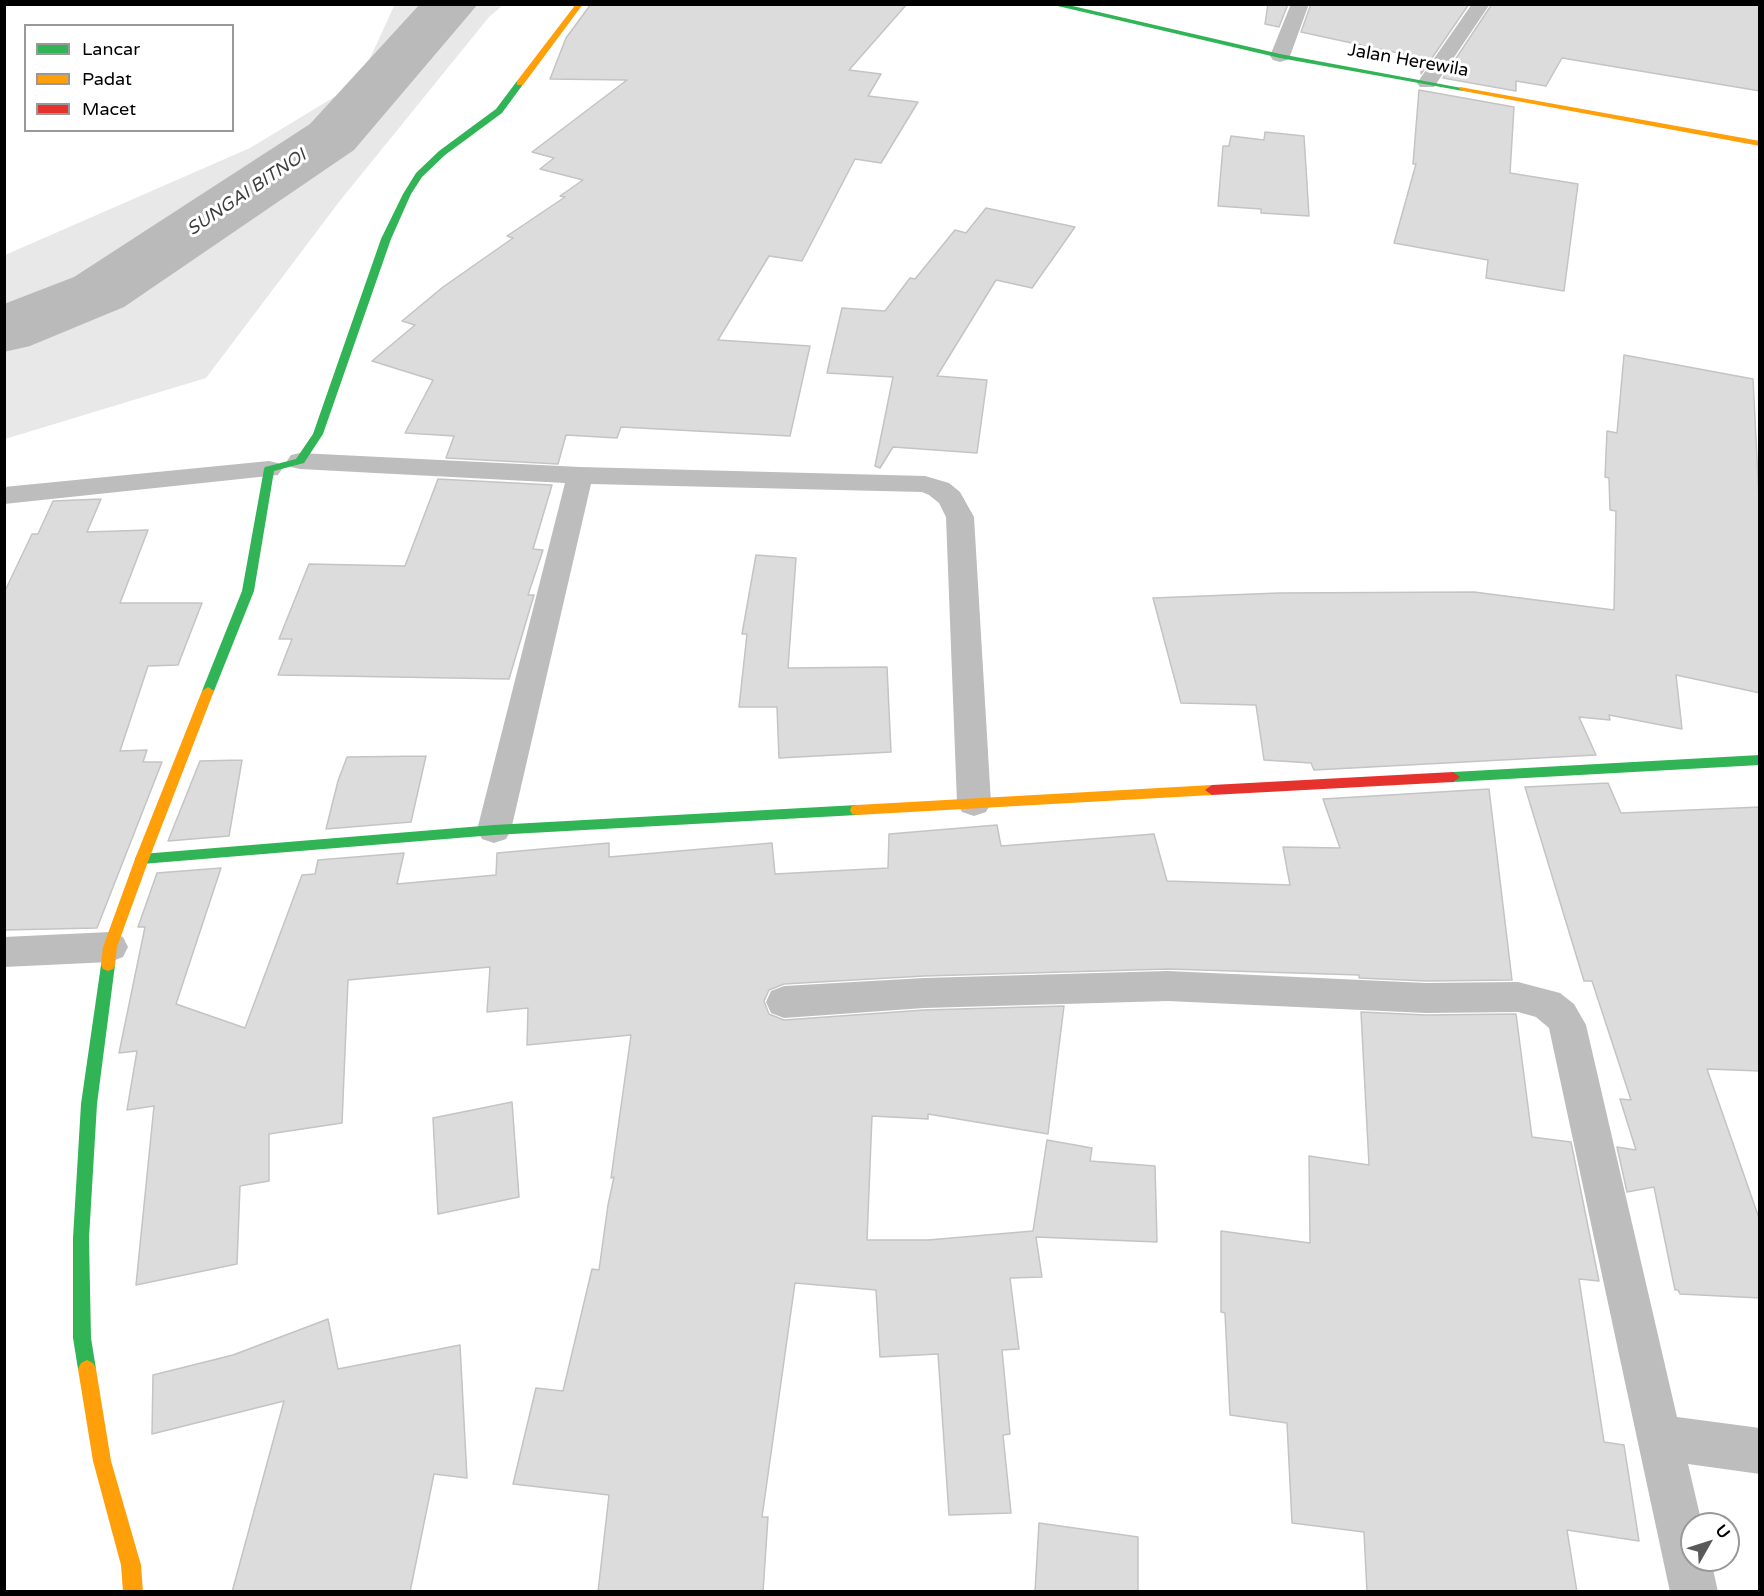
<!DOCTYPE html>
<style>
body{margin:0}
#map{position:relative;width:1764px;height:1596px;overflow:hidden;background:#fff;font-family:"Varela Round",sans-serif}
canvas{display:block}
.frame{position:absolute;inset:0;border:6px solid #000;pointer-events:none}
.legend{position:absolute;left:24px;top:24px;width:210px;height:108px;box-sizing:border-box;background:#fff;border:2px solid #999;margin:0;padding:8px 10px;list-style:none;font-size:18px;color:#000}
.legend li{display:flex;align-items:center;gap:12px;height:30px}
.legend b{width:30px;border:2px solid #999}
.north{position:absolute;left:1680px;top:1512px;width:60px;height:60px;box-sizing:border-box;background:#fff;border:2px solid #999;border-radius:50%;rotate:51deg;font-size:16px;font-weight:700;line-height:24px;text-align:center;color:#000}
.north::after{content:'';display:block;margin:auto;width:21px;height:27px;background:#595959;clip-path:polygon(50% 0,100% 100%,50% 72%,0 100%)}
</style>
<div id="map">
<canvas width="1764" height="1596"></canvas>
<div class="frame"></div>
<ul class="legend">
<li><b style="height:8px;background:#30b455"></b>Lancar</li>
<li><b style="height:8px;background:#ff9f0a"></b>Padat</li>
<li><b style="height:8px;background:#e5322d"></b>Macet</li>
</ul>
<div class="north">U</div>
</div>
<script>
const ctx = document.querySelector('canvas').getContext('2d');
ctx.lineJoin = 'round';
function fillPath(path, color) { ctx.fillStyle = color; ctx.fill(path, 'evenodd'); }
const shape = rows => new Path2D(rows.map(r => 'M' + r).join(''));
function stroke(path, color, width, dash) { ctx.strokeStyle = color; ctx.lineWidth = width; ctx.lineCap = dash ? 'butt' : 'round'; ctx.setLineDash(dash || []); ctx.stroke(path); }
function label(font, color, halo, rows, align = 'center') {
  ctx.font = font + ' "Varela Round",sans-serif'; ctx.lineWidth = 6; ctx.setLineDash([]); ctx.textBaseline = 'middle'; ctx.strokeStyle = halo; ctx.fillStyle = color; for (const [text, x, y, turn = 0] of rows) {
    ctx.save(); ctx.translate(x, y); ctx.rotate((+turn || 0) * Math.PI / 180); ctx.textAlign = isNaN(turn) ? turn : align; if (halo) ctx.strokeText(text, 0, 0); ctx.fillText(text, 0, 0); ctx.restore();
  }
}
const green = shape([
 [395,4,503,5,489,17,339,202,206,378,5,439,5,255,250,148,359,82]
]);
const river = shape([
 [420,4,478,4,354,150,124,307,30,346,4,352,4,304,74,277,310,124,420,4]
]);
const building = shape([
 [591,4,907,4,849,70,881,74,868,96,918,102,881,163,855,159,802,261,769,256,718,340,810,346,790,436,621,427,617,438,566,435,558,464,446,458,454,436,405,433,433,380,372,361,415,325,402,321,443,287,513,238,507,236,565,197,560,196,583,180,540,169,554,158,532,152,627,80,550,79,566,38,591,4],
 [1268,4,1288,4,1279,27,1265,24,1268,4],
 [1311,4,1469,4,1421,74,1421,58,1301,32,1311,4],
 [1492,4,1760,4,1760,91,1562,58,1546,86,1516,81,1516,91,1443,78,1492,4],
 [1419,90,1514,107,1510,173,1578,184,1564,291,1486,278,1488,260,1394,243,1416,164,1413,164,1419,90],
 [1265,132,1304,136,1309,216,1261,213,1261,209,1218,206,1223,146,1229,146,1231,136,1264,140,1265,132],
 [986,208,1075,227,1032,288,996,280,937,376,987,380,977,453,893,447,880,468,875,466,893,377,827,373,842,308,885,311,910,278,915,279,955,230,966,233,986,208],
 [1624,355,1753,379,1760,518,1760,693,1676,675,1682,729,1609,715,1610,720,1579,717,1596,755,1314,770,1311,763,1264,760,1256,705,1181,703,1153,598,1279,593,1474,592,1614,610,1616,511,1610,510,1609,478,1605,477,1607,431,1617,433,1624,355],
 [438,479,552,485,533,549,543,550,528,595,534,595,509,679,278,675,292,639,279,639,309,564,405,566,438,479],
 [101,499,87,532,148,530,120,603,202,603,178,665,148,666,120,751,147,750,143,762,162,762,97,928,4,930,4,593,32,534,38,534,53,501,101,499],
 [756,555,796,558,788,668,887,667,891,752,779,758,777,707,739,707,747,634,742,634,756,555],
 [426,756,411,822,326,829,338,781,347,757,426,756],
 [242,760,229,836,168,841,200,761,242,760],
 [1608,783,1621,813,1760,807,1760,1071,1707,1069,1760,1221,1760,1298,1680,1294,1678,1290,1675,1290,1654,1187,1627,1192,1617,1147,1636,1150,1620,1099,1631,1100,1592,981,1584,981,1525,787,1608,783],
 [1489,789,1512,980,1426,981,1359,978,1359,975,1168,969,924,976,784,984,769,990,764,1001,769,1014,784,1020,924,1010,1064,1006,1048,1134,928,1114,928,1119,872,1116,867,1240,928,1240,1033,1231,1047,1140,1092,1148,1090,1161,1155,1166,1157,1242,1036,1237,1042,1277,1010,1278,1019,1349,1002,1350,1010,1434,1003,1435,1011,1513,949,1515,938,1354,880,1357,876,1290,795,1283,762,1517,768,1517,763,1592,598,1592,609,1495,513,1484,536,1388,563,1391,592,1269,599,1270,608,1205,614,1177,611,1178,631,1035,527,1045,528,1008,487,1012,490,967,348,980,342,1123,269,1134,269,1181,240,1186,237,1264,136,1285,154,1106,127,1110,137,1051,119,1053,145,927,138,927,157,873,221,868,176,1004,245,1028,302,875,315,874,318,860,404,853,397,884,496,875,497,853,609,843,609,857,772,843,775,874,888,868,889,834,997,825,1001,846,1154,834,1167,881,1290,885,1283,847,1340,848,1323,799,1489,789],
 [1361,1012,1426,1015,1516,1014,1532,1137,1571,1142,1599,1281,1579,1279,1604,1442,1624,1445,1639,1541,1567,1530,1577,1592,1367,1592,1364,1532,1292,1523,1287,1423,1230,1415,1225,1313,1221,1312,1221,1231,1310,1243,1309,1156,1369,1165,1361,1012],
 [512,1102,519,1197,438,1214,433,1118,512,1102],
 [328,1319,338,1369,460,1345,467,1478,434,1474,410,1592,232,1592,284,1401,152,1434,153,1375,233,1355,328,1319],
 [1039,1523,1138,1537,1138,1592,1035,1592,1039,1523]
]);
const street = shape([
 [1291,4,1309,4,1290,56,1287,60,1280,62,1273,60,1270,56,1291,4],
 [1472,4,1490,4,1434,87,1420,87,1417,83,1472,4],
 [300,453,580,467,925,476,949,483,960,492,974,517,991,803,986,812,974,816,962,812,957,803,946,517,939,503,929,495,922,492,591,484,511,830,506,839,494,843,482,839,477,830,565,483,300,469,291,467,287,461,291,455,300,453],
 [269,461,278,463,282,469,278,475,4,504,4,487,269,461],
 [110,932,123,937,128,947,123,957,110,962,4,967,4,937,110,932],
 [1168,971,1426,983,1518,982,1560,993,1574,1004,1586,1025,1677,1417,1760,1428,1760,1474,1688,1464,1702,1524,1692,1524,1692,1560,1711,1560,1718,1592,1670,1592,1549,1028,1536,1017,1518,1012,1426,1013,1168,1001,924,1008,784,1018,771,1013,766,1002,771,991,784,986,924,978,1168,971]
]);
const fast = shape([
 [1049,4,1064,4,1280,54,1467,89,1463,91,1280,58,1049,4],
 [517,81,524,83,502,113,445,155,422,177,411,194,391,239,323,434,304,463,274,471,254,591,214,691,212,694,204,694,202,691,242,591,264,469,265,467,296,459,313,434,381,239,403,194,416,173,439,151,496,109,517,81],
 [1760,755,1760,765,1453,782,1446,777,1453,772,1760,755],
 [857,805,862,806,864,810,862,814,857,815,494,835,142,864,137,863,135,859,137,855,142,854,494,825,857,805],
 [108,959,113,961,115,965,97,1104,89,1238,91,1338,96,1369,93,1375,87,1378,81,1375,78,1369,73,1338,73,1238,81,1104,101,965,103,961,108,959]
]);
const slow = shape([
 [576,4,583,4,523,85,517,85,517,81,576,4],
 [1460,87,1760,141,1760,146,1463,91,1459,89,1460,87],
 [208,687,214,691,149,859,117,947,115,965,113,969,108,971,103,969,101,965,103,947,135,859,202,691,208,687],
 [1212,785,1219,790,1212,795,857,815,852,814,850,810,852,806,857,805,1212,785],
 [87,1360,93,1363,96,1369,111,1461,141,1565,143,1592,123,1592,121,1565,93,1461,78,1369,81,1363,87,1360]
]);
const jam = shape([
 [1453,772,1460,777,1453,782,1212,795,1205,790,1212,785,1453,772]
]);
const farStreetnames = [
 ["Jalan Herewila",1408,61,10]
];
const farWaternames = [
 ["SUNGAI BITNOI",247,193,-34]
];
fillPath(green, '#e8e8e8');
fillPath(river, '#bababa');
fillPath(building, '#dcdcdc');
stroke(building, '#c4c4c4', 1.5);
fillPath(street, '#bdbdbd');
fillPath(fast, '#30b455');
fillPath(slow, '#ff9f0a');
fillPath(jam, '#e5322d');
label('18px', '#000', '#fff', farStreetnames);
label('italic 18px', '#3e3e3e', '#fff', farWaternames);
</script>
